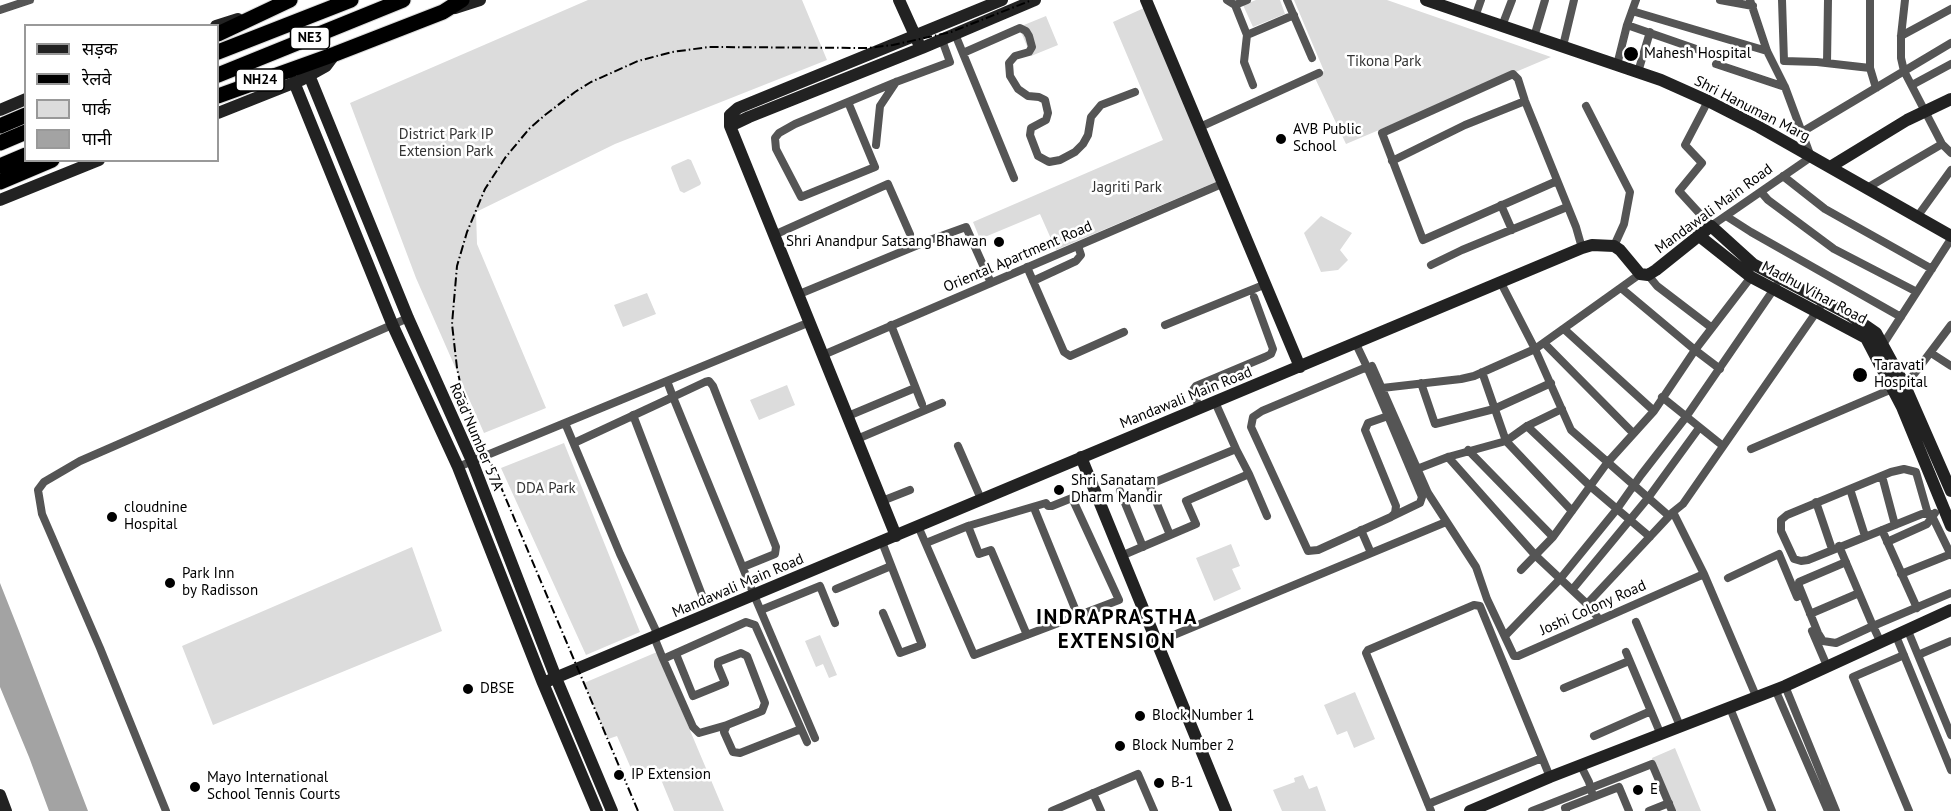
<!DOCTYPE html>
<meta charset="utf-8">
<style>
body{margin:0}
#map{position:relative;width:1951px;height:811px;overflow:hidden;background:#fff;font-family:"PT Sans","Noto Sans Devanagari",sans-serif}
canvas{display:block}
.legend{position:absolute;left:24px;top:24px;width:195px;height:138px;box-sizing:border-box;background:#fff;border:2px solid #999;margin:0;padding:8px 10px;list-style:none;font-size:18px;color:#000}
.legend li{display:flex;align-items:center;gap:12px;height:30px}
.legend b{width:30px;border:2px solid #999}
</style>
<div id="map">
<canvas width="1951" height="811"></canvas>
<ul class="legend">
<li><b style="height:8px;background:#222"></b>सड़क</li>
<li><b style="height:8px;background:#000"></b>रेलवे</li>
<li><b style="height:16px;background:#dcdcdc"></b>पार्क</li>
<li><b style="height:16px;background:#a3a3a3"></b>पानी</li>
</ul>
</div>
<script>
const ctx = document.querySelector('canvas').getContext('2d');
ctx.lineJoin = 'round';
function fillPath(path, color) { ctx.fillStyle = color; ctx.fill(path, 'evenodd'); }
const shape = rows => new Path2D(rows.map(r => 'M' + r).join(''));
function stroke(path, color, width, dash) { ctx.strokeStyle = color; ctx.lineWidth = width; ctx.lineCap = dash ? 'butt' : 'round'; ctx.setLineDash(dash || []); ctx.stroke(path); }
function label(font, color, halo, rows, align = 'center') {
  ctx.font = font + ' "PT Sans",sans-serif'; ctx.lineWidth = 5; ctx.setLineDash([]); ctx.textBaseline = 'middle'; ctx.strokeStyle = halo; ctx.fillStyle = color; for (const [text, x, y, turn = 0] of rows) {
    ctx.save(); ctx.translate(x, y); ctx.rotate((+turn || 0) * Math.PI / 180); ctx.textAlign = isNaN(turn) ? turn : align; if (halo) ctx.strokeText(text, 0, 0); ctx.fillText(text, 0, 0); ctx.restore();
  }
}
const green = shape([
 [588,0,802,0,827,60,615,144,476,212,477,244,546,408,484,433,416,278,350,103],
 [1256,0,1280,0,1285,14,1253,27,1243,5],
 [1294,0,1387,0,1551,57,1346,144,1314,76,1324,71],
 [1144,8,1218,181,1056,250,1040,214,980,239,973,222,1163,140,1113,22],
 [1046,16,1058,45,1031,56,1019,27],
 [688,159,691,160,701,183,700,185,684,193,680,191,671,168,672,166],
 [1321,216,1352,233,1340,250,1348,260,1338,270,1321,272,1304,233],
 [647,293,656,314,623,327,614,305],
 [787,385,795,405,759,420,750,400],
 [564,443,640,632,586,655,501,468],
 [1231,544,1240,566,1232,569,1241,589,1214,601,1196,558],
 [412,547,442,631,213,725,182,646],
 [820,635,837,675,829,678,823,664,816,667,805,641],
 [657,652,724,811,674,811,655,765,633,773,617,736,608,739,584,683],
 [1355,692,1375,739,1354,748,1347,731,1337,735,1324,705],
 [1675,748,1701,811,1675,811,1652,758],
 [1303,775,1309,789,1317,786,1326,811,1282,811,1273,790,1295,782,1294,778]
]);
const water = shape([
 [0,583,19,631,88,811,49,811,29,757,0,687]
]);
const street = shape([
 [1227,0,1235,5,1247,35,1244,62,1253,85],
 [1287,0,1312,58],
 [1720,0,1753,6],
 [1782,0,1784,61,1817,62,1870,68],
 [1870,0,1870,68,1876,88],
 [1905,0,1901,36,1901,58,1904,71,1942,144,1951,153],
 [1235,5,1247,0],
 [0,10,30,0],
 [1632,11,1767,51],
 [1475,17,1481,0],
 [1627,25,1699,50],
 [1502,26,1512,0],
 [955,34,1014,178],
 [1247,35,1294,15],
 [1901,36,1951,9],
 [1534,37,1545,0],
 [1563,46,1574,0],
 [963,53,1020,28,1026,31,1029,36,1032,47,1029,52,1015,56,1009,63,1010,76,1018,89,1028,96,1039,97,1045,100,1048,113,1046,120,1031,128,1030,135,1038,156,1049,162,1060,160,1075,152,1083,144,1088,135,1091,117,1101,105,1135,92],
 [1827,63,1828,0],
 [1716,64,1785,87],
 [1617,65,1627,25,1636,0],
 [1638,72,1650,32],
 [1912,85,1951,64],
 [1708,101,1685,145,1702,163,1679,191,1711,226,1811,157,1785,87,1767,51,1750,0],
 [848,102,875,167,801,197,776,149,775,138,779,133,795,124,896,82,950,62,942,40],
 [1586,106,1630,192,1624,224,1614,246],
 [1200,127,1319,73],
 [1802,132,1951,43],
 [876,145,880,106,896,82],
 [1392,161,1465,125,1525,101],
 [1783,176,1825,209,1932,269],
 [1557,181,1423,240,1382,133,1513,74,1518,79,1525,101,1576,227,1582,248],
 [1867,188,1942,144],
 [1761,192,1768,200,1834,249,1917,292],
 [1501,205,1512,230],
 [1726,216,1751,232,1901,317],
 [1917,217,1951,170],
 [774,235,888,184,910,234],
 [1431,265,1462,250,1567,207],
 [1027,267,1064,352,1070,356,1124,332],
 [1648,275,1657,286,1712,328],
 [1033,281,1076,261,1081,255,1078,246],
 [1501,283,1535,349,1571,430,1669,516],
 [1621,288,1695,350,1720,369],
 [797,295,930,240,966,227,991,283],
 [891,325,922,404],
 [1165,325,1266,284],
 [1564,329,1654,411],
 [1544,343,1633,433],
 [1356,344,1367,367,1262,411,1253,417,1251,427,1308,551,1318,550,1391,517,1395,513,1396,506,1365,430,1368,423,1388,416,1367,367],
 [1882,346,1951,239],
 [1931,353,1951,366],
 [823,355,1224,183],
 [1372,366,1428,493,1476,567,1487,599,1514,656,1518,656,1704,574],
 [1482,372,1506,441,1572,511],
 [1421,383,1435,424,1494,409,1551,383],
 [1382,388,1461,379,1474,376,1535,349,1640,274],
 [1662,397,1723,446],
 [1199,408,1193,390,1196,386,1265,357,1271,354,1273,349,1254,297],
 [633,415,705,603],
 [848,416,915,388],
 [1388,416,1422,497,1420,503,1391,517],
 [565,423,620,554,658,635],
 [1527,426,1590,486,1650,537],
 [857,439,942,403],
 [574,443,673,397,667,381],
 [958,446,981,499],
 [1751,449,1892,389,1905,386,1951,325],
 [1468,450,1553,537],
 [1448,457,1536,556,1587,604,1599,619],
 [458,467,810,322],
 [1417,469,1448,457,1506,441,1527,426,1562,409],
 [1249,474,1267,516],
 [1882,476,1895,525],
 [1850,489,1865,536],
 [1120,491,1143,547],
 [882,501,910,490],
 [1816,502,1832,549],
 [1034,508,1078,616],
 [1673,512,1704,574,1756,696],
 [1928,514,1916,472,1904,469,1891,472,1787,515,1781,520,1781,531,1794,559,1801,561,1808,560,1922,514,1933,514],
 [1932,516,1951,555],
 [918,526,974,655,1119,600,1072,498,1052,506,1048,506,1046,503,968,526,926,543],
 [968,526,979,554,991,550,1027,635],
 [1361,530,1371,553],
 [1882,530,1917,608],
 [1170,535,1150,487,1153,483,1236,449,1215,402],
 [882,542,922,645,900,653,883,613],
 [1887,542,1927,524,1935,513],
 [1839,546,1873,626,1951,593],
 [1121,556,1196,524,1186,501,1249,474,1236,449],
 [1846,562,1799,582,1799,586,1818,633,1823,641,1836,643,1873,626,1881,643],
 [743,567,775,554,776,547,713,386,709,381,705,382,673,397,754,595,815,738],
 [1521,570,1553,537,1607,463,1654,411,1695,350,1751,277],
 [1901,574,1951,554],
 [1728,578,1779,554,1797,597],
 [836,589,891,566],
 [1572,590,1648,498,1699,428],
 [1587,604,1673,512,1683,504,1824,301],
 [761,610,820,586,835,623],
 [1810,614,1859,593],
 [1636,622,1680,726],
 [1812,631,1827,666],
 [1908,631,1951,735],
 [1505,636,1560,579,1617,509,1641,475,1686,417,1776,286],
 [1896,636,1951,770],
 [654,637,663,659,746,622,755,625,807,742],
 [1157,642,1446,522],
 [1626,652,1661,735],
 [676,654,693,696,725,683,718,666,718,662,741,653,747,656,765,703,762,711,727,725,724,732,733,752,740,753,801,729],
 [1904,655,1853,677,1909,811],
 [1918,655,1951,641],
 [663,659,693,727,699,733,727,725],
 [1785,686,1836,811],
 [1564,688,1629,661],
 [1775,689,1828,811],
 [1730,708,1772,811],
 [1594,736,1651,711],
 [1581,766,1589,782,1592,793],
 [1093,793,1101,811],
 [1428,804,1542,758],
 [166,811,100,648,42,514,38,490,44,482,80,461,408,318],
 [1052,811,1138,774,1154,811],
 [1431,811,1366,653,1368,650,1474,605,1480,606,1550,777],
 [1532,811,1652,764,1672,811],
 [1566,811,1565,808,1619,787,1629,811],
 [1649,811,1669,803]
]);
const secondary = shape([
 [899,0,918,42],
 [1146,0,1300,367],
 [1426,0,1661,80,1708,101,1759,127,1951,236],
 [455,8,480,0],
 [216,26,238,19],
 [309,75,408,318,472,461,556,678,612,811],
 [294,82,393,326,458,467,543,683,597,811],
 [0,110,26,99],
 [218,113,301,80,326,66,335,54],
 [730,126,749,117,922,48,1035,0],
 [1830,167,1907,120,1951,99],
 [0,200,99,160],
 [1698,235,1751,277,1866,338,1902,407,1951,526],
 [1081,457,1226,811],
 [896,536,730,126,730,115,738,108,1002,0],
 [543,683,1582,248,1592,245,1614,246,1620,250,1640,274,1648,275,1656,270,1711,226,1753,264,1850,315,1876,333,1905,386,1951,491],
 [0,795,6,811],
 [1470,811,1550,777,1785,686,1951,610]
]);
const highway = shape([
 [218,34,290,0],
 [218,52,351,0],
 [218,75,403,0],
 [218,96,335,54,443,12,462,0],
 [0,126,26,115],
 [0,143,26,132],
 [0,166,26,155],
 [0,182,52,160]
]);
const rail = shape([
 [638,811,476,428,461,387,457,368,452,324,457,266,467,232,485,189,505,158,529,129,545,115,575,92,591,82,638,61,672,52,709,47,867,48,893,45,951,32,1032,0]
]);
const markers = [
 [1631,54,8,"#000"],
 [1281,139,6,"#000"],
 [999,242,6,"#000"],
 [1860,375,8,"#000"],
 [1059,490,6,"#000"],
 [112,517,6,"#000"],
 [170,583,6,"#000"],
 [468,689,6,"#000"],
 [1140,716,6,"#000"],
 [1120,746,6,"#000"],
 [619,775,6,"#000"],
 [1159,783,6,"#000"],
 [195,787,6,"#000"],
 [1638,790,6,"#000"]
];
const shields = [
 [310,38,39],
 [260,80,48]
];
const shieldNames = [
 ["NE3",310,38],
 ["NH24",260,80]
];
const poiNames = [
 ["Mahesh Hospital",1644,54],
 ["AVB Public",1293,130],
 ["School",1293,147],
 ["Shri Anandpur Satsang Bhawan",987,242,"right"],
 ["Taravati",1874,366],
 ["Hospital",1874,383],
 ["Shri Sanatam",1071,481],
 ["Dharm Mandir",1071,498],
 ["cloudnine",124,508],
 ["Hospital",124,525],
 ["Park Inn",182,574],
 ["by Radisson",182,591],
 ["DBSE",480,689],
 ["Block Number 1",1152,716],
 ["Block Number 2",1132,746],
 ["IP Extension",631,775],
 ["Mayo International",207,778],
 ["School Tennis Courts",207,795],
 ["B-1",1171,783],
 ["E",1650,790]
];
const parkNames = [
 ["Tikona Park",1384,62],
 ["District Park IP",446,135],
 ["Extension Park",446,152],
 ["Jagriti Park",1127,188],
 ["DDA Park",546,489]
];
const streetNames = [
 ["Shri Hanuman Marg",1752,109,27],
 ["Mandawali Main Road",1714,209,-36],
 ["Oriental Apartment Road",1018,257,-23],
 ["Madhu Vihar Road",1814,293,28],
 ["Mandawali Main Road",1186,398,-22],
 ["Road Number 57A",476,437,67],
 ["Mandawali Main Road",738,586,-23],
 ["Joshi Colony Road",1593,608,-24]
];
const districtNames = [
 ["INDRAPRASTHA",1117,618],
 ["EXTENSION",1117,642]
];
fillPath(green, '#dcdcdc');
fillPath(water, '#a3a3a3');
stroke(highway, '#dbdbdb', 17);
stroke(street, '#555', 8);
stroke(secondary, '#222', 12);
stroke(highway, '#000', 15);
stroke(rail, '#000', 2, [9, 3, 1.5, 3]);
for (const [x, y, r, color] of markers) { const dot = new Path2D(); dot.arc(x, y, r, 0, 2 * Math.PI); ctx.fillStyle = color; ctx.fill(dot); stroke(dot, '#fff', 2); }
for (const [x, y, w] of shields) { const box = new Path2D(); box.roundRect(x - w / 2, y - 11, w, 22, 4.5); ctx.fillStyle = '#fff'; ctx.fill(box); stroke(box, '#000', 1.5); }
label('bold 14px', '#000', null, shieldNames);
label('15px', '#000', '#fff', poiNames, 'left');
label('15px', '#333', '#fff', parkNames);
label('15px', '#000', '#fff', streetNames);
ctx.letterSpacing = '1.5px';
label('bold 21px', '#000', '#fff', districtNames);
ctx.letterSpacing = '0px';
</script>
